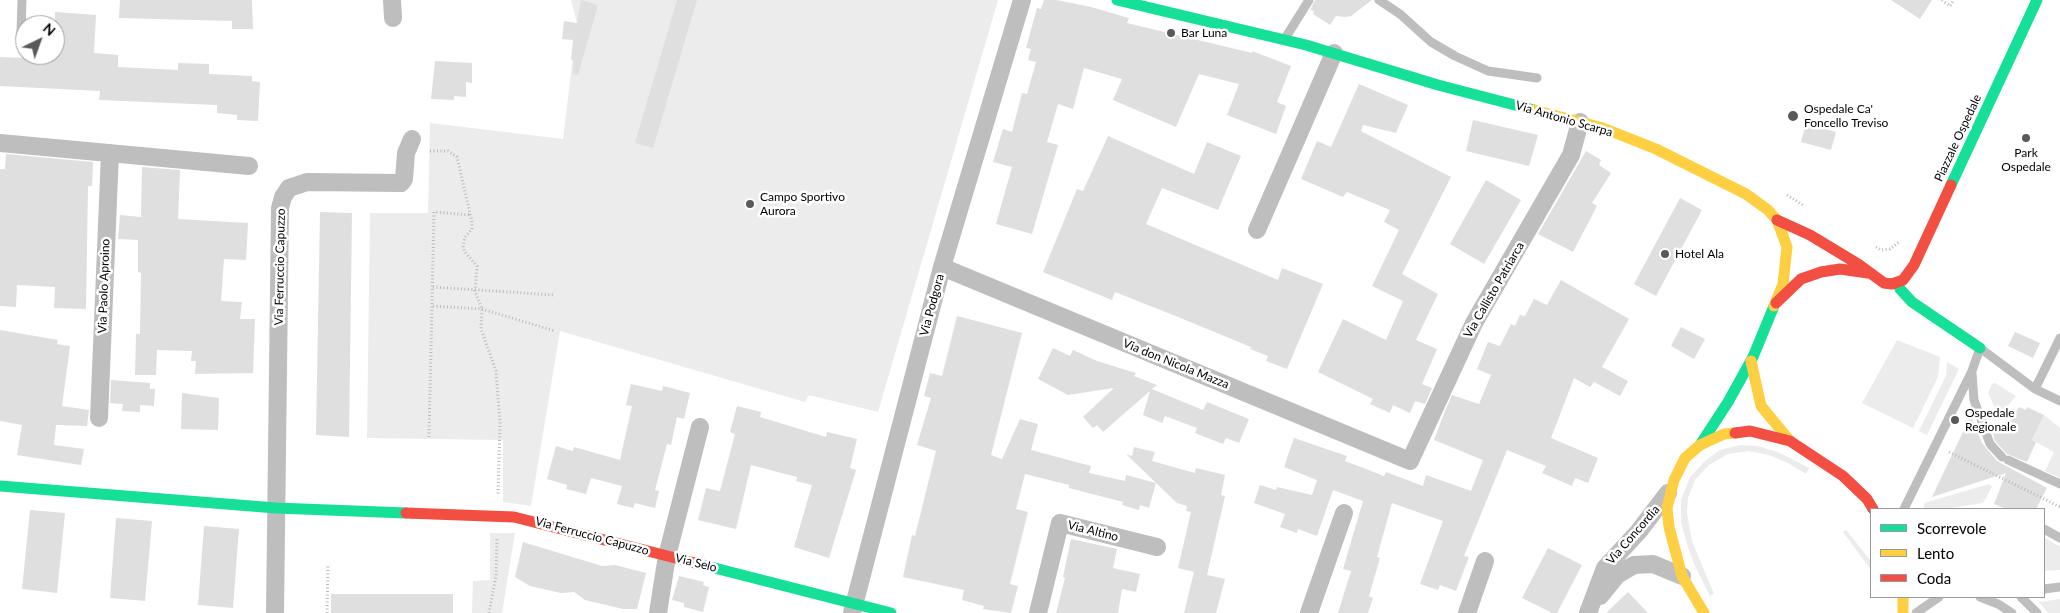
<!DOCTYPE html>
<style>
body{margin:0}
#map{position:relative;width:2060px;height:613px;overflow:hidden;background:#fff;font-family:Lato,sans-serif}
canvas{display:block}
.legend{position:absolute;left:1870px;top:508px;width:175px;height:90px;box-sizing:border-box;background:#fff;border:1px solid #999;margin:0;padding:6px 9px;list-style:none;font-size:15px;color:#000}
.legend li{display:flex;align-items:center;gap:10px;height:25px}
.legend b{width:25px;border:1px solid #999}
.north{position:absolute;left:15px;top:15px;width:50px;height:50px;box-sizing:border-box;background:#fff;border:1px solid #999;border-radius:50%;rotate:42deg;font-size:14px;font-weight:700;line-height:20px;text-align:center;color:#000}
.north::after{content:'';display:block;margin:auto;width:18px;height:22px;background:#595959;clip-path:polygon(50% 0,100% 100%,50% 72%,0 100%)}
</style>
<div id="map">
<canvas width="2060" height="613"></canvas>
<ul class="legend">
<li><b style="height:6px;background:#16e098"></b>Scorrevole</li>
<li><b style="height:6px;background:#ffcf43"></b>Lento</li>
<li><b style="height:6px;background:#f24e42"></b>Coda</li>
</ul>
<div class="north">N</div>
</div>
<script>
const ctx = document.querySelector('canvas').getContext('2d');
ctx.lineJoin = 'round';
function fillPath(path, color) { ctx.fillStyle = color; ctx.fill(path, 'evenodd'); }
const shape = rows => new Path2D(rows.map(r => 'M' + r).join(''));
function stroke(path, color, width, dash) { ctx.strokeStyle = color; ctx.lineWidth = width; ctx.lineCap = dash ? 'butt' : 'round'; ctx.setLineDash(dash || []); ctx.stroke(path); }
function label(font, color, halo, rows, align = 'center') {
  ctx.font = font + ' Lato,sans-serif'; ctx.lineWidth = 5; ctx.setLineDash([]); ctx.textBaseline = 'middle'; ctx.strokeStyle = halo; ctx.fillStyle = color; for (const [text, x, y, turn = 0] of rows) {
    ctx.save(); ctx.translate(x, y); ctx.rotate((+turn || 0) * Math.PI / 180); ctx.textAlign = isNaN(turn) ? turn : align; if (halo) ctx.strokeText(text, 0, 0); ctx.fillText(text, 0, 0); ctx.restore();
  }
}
const green = shape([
 [571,0,998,0,878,412,809,395,805,402,560,331,531,506,503,502,503,440,367,438,370,213,428,213,430,123,563,139,577,23],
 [1897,340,1940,357,1938,377,1913,428,1862,403],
 [1947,362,1959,369,1927,435,1919,431,1946,376],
 [1995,383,2016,396,1999,416,1988,393,1992,384],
 [2044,415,2060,428,2060,478,2045,471,2054,452,2032,440],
 [1740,445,1758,446,1780,453,1809,468,1806,474,1788,463,1769,455,1749,451,1728,454,1709,465,1695,480,1688,498,1687,513,1692,541,1714,594,1710,596,1694,564,1686,541,1681,522,1681,500,1690,477,1705,461,1720,450],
 [1989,484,1992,487,1983,503,1944,509,1924,509,1924,503],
 [1846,530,1871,561,1871,570,1843,532],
 [490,533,515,533,502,613,472,613,473,581,490,580],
 [2044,537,2060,547,2060,570,2044,571],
 [2060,599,2060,613,2048,613,2039,602]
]);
const building = shape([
 [120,0,252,0,253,29,232,29,232,21,119,18],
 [581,0,598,5,578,75,573,74,573,60,571,60,573,40,562,39,564,21,577,23],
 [677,0,697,0,653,148,635,143],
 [1044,0,1057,0,1091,7,1129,18,1127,23,1252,53,1252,51,1291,66,1277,102,1286,106,1276,134,1227,115,1239,84,1199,74,1176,127,1113,100,1122,79,1084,68,1073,109,1058,104,1047,142,1058,145,1032,234,996,224,1012,167,993,162,1003,129,1012,132,1022,93,1027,94,1036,62,1028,60,1031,49,1026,48,1037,8,1041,9],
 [1315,0,1372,0,1351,16,1345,17,1336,16,1330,25,1313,14,1314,11,1310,10],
 [1891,0,1932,0,1920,19],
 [55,12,96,15,94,53,118,55,118,67,178,70,178,63,209,64,209,74,252,76,252,81,260,82,258,121,237,120,237,115,217,113,217,105,99,100,100,91,0,86,0,57,55,59],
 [435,61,472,63,472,83,466,82,466,97,454,96,454,100,431,99],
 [1359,84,1408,105,1396,133,1363,125,1361,131,1451,177,1402,274,1438,294,1416,340,1437,349,1422,384,1432,388,1425,404,1415,401,1410,413,1393,405,1390,413,1370,404,1373,399,1318,372,1343,319,1386,340,1403,301,1372,286,1399,230,1384,222,1390,210,1347,192,1343,197,1301,179,1317,141,1331,147],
 [1473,120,1538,135,1529,166,1466,151],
 [1806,124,1836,132,1831,150,1801,142],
 [1108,136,1194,174,1207,142,1241,156,1218,210,1162,188,1146,224,1278,280,1282,268,1323,284,1287,369,1266,361,1268,356,1250,349,1251,347,1178,317,1115,292,1112,300,1043,272,1077,189,1083,191],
 [1586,151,1601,160,1599,165,1611,173,1592,203,1597,206,1573,252,1538,234],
 [6,154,93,162,92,186,88,186,86,309,54,308,55,287,17,285,16,307,0,306,0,169,5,169],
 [142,167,180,170,178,219,248,223,246,260,224,259,221,301,242,302,240,319,255,319,253,373,195,374,196,361,191,361,192,351,157,350,156,375,135,375,136,334,140,334,141,273,138,272,138,240,118,239,120,215,141,217],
 [1486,180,1521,200,1484,264,1450,244],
 [1680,198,1702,210,1656,296,1634,284],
 [320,212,352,213,349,437,316,435],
 [1561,280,1629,319,1602,367,1628,381,1620,396,1594,382,1590,387,1574,378,1551,438,1598,458,1588,483,1575,478,1572,486,1542,473,1546,466,1507,450,1464,556,1469,557,1456,591,1440,585,1438,590,1420,584,1443,521,1392,503,1377,557,1380,558,1369,596,1373,598,1368,613,1338,613,1351,571,1343,569,1363,501,1333,490,1317,536,1298,529,1297,533,1280,527,1285,514,1254,503,1260,485,1276,490,1277,487,1312,495,1317,480,1284,467,1294,438,1347,456,1345,461,1384,476,1386,472,1423,486,1426,475,1471,491,1483,460,1434,440,1445,411,1452,395,1479,404,1491,375,1477,369,1488,342,1500,346,1511,324,1515,326,1520,315,1525,316,1534,299,1547,305],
 [957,316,1022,333,991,455,1002,459,1020,419,1038,424,1031,450,1091,466,1089,473,1125,481,1126,475,1156,483,1126,454,1132,456,1134,447,1155,452,1152,461,1195,473,1196,468,1225,475,1221,495,1225,496,1207,575,1225,579,1216,613,1184,613,1194,572,1178,568,1191,512,1186,511,1187,506,1177,503,1156,483,1149,508,1140,505,1139,510,1122,505,1123,502,1069,488,1069,485,1025,474,1016,509,1028,512,1010,584,1018,586,1011,613,983,609,984,606,962,600,964,590,903,577,912,535,915,536,936,451,917,445,931,398,924,396,930,373,942,376],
 [1681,327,1705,339,1694,359,1671,346],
 [0,330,58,340,57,344,70,346,62,406,89,410,87,426,56,425,54,445,84,449,81,465,17,455,22,425,0,421],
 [2015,332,2040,343,2033,358,2008,346],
 [1053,348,1070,356,1073,350,1097,361,1136,373,1134,376,1157,385,1152,389,1203,410,1207,402,1249,419,1239,443,1226,438,1223,444,1195,433,1197,428,1165,416,1162,423,1143,415,1150,391,1103,432,1097,425,1093,428,1083,417,1114,388,1068,395,1038,379],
 [111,380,150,383,150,389,155,389,154,406,140,405,140,412,122,411,123,404,110,403],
 [631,384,662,391,663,386,690,393,684,419,677,417,671,445,667,444,655,490,659,491,655,508,635,503,633,508,617,504,622,486,591,478,586,494,566,489,567,485,547,479,556,446,573,451,574,447,620,460,632,406,626,405],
 [182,393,219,398,218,430,181,429],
 [737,406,761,412,760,417,826,437,827,432,857,439,850,468,856,470,829,558,794,547,812,485,796,481,797,477,751,465,736,529,698,520,706,488,720,491,735,434,730,432],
 [2019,407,2026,410,2027,407,2044,415,2032,440,2036,442,2027,462,2007,454,1995,441,1993,434,2013,417],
 [1971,415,1982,443,1997,461,2047,488,2036,509,2006,509,1994,504,2006,473,1932,497],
 [30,510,65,513,57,593,22,589],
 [116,518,152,521,145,601,110,598],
 [204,526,239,529,233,608,198,605],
 [1071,539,1117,549,1113,568,1140,574,1136,592,1122,589,1118,613,1056,613,1065,578,1063,577],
 [523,542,602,566,615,565,646,573,637,609,623,609,585,600,574,592,561,593,530,586,515,577],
 [1548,548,1582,565,1557,613,1552,613,1522,598],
 [679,576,704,582,703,585,709,587,703,612,684,607,684,603,672,600],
 [1628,592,1648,613,1606,613],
 [331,594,453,594,453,613,331,613]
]);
const path = shape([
 [1942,0,1950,6,1954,0],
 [430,151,448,151,457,157,472,222,472,229,465,237,463,246,464,251,477,266,475,291,482,309,481,329,496,371,500,423,498,494],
 [1787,195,1803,205],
 [1876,247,1881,250,1890,249,1899,242],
 [433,287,554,295],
 [433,306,482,309,555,331],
 [429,437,434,212,470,215],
 [1949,452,2060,507],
 [327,613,328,564],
 [489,613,496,576,497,539]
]);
const lane = shape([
 [1379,0,1400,14,1431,42,1455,56,1488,71,1537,78],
 [21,32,22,0],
 [1286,37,1309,0],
 [1972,373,1974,400,1990,444,2002,457],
 [2035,389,2060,338],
 [2008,460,2060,484],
 [1904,509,1972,371,1980,348,2035,389,2060,401],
 [2044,529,2060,538],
 [2044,589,2060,587],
 [1980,597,1998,604,2012,613],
 [2021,597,2037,613],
 [1916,613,1939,597]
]);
const street = shape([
 [392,0,393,18],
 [0,143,249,166],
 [1257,230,1334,53],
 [942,267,1410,461,1474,323,1571,155,1580,122],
 [99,418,110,153],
 [1600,596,1617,575,1634,565,1653,564,1682,576],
 [275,613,280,208,283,197,289,188,307,182,401,183,404,179,406,153,412,139],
 [658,613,667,556,700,427],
 [852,613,942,267,1022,0],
 [1038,613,1060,523,1157,547],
 [1309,613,1344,513],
 [1467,613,1485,561],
 [1588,613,1605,568,1639,531,1668,493]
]);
const fast = shape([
 [1117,0,1306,45,1438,85,1534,110],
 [1951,185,2037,0],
 [1898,283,1900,289,1912,302,1980,348],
 [1700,445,1728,402,1753,357,1774,306],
 [0,486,276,508,406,513],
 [695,563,891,613]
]);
const slow = shape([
 [1534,110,1603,128,1656,149,1746,194,1768,210,1777,220,1787,247,1783,284,1774,306],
 [1751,361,1761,406,1790,441],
 [1903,597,1903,613],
 [1704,613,1682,576,1669,527,1667,508,1674,480,1685,458,1700,445,1724,434,1735,433]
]);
const jam = shape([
 [1777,220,1810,235,1858,264,1884,283,1892,284,1903,280,1914,265,1951,185],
 [1776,303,1801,279,1821,272,1840,269,1868,273],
 [1735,433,1750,431,1790,441,1843,476,1867,499,1873,509],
 [406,513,514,517,695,563]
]);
const markers = [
 [1171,33,5,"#595959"],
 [1793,116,6,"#595959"],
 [2026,138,5,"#595959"],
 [750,204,5,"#595959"],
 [1665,254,5,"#595959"],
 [1955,420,5,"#595959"]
];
const poiNames = [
 ["Bar Luna",1181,33],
 ["Ospedale Ca'",1804,109],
 ["Foncello Treviso",1804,123],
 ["Park",2026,153,"center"],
 ["Ospedale",2026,167,"center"],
 ["Campo Sportivo",760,197],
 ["Aurora",760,211],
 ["Hotel Ala",1675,254],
 ["Ospedale",1965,413],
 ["Regionale",1965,427]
];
const streetNames = [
 ["Via Antonio Scarpa",1564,119,16],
 ["Piazzale Ospedale",1958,138,-65],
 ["Via Ferruccio Capuzzo",280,267,-89],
 ["Via Paolo Aproino",104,286,-88],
 ["Via Callisto Patriarca",1494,290,-60],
 ["Via Podgora",932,305,-75],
 ["Via don Nicola Mazza",1176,364,22],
 ["Via Altino",1093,531,14],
 ["Via Concordia",1633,535,-49],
 ["Via Ferruccio Capuzzo",592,536,15],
 ["Via Selo",696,563,14]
];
fillPath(green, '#ececec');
fillPath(building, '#dfdfdf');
stroke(path, '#b9b9b9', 3, [1, 2.5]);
stroke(lane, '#bebebe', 9);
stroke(street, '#bebebe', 18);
stroke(fast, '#16e098', 11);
stroke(slow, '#ffcf43', 11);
stroke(jam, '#f24e42', 11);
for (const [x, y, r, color] of markers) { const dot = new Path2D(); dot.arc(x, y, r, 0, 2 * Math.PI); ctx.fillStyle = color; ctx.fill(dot); stroke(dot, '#fff', 2); }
label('12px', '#000', '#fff', poiNames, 'left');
label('12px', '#000', '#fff', streetNames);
</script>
